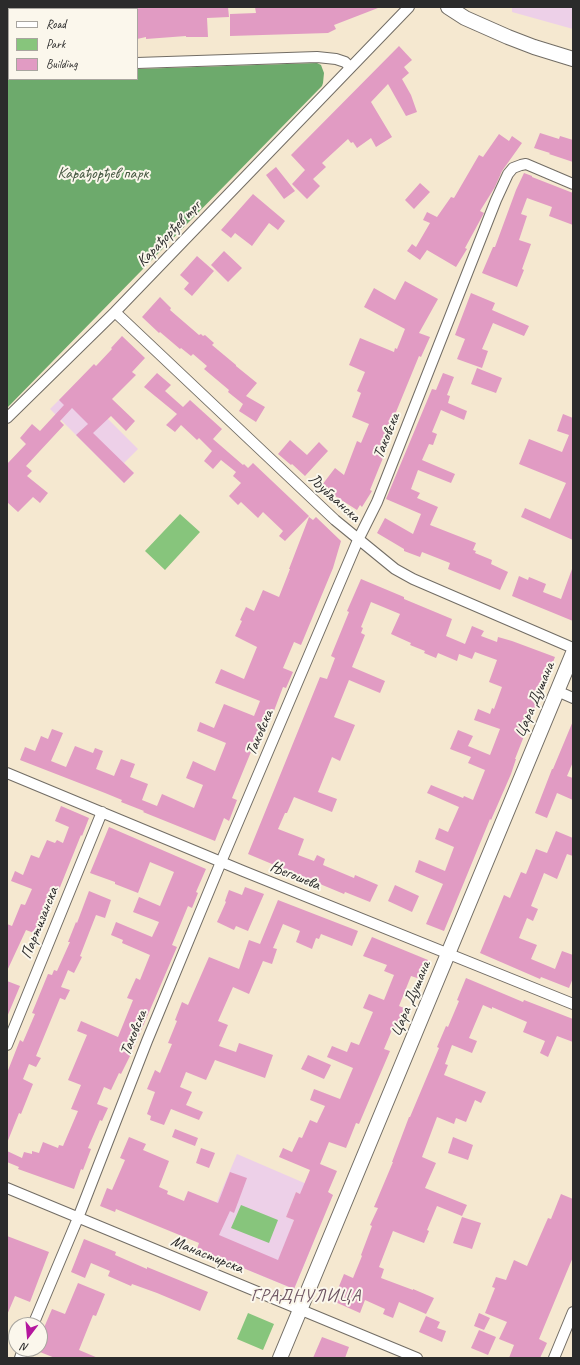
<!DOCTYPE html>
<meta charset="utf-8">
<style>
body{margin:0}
#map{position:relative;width:580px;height:1365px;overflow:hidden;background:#f5e8d0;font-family:Caveat,sans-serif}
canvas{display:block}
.frame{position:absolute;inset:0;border:8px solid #2b2b2b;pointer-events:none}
.legend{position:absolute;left:8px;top:8px;width:130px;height:72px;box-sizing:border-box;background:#fbf7ec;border:1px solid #a8a59f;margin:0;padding:5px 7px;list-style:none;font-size:12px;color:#2b2b2b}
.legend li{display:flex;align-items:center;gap:8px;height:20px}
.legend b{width:20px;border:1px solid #a8a59f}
.north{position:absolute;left:8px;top:1317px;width:40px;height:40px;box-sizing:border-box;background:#fbf7ec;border:1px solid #a8a59f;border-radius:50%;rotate:196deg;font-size:11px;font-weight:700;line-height:16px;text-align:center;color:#2b2b2b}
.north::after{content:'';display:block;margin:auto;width:14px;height:18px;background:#b5179e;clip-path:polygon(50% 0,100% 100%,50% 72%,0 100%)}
</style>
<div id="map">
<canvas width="580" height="1365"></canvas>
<div class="frame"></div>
<ul class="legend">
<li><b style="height:5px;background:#fff"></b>Road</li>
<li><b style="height:11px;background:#87c57c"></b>Park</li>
<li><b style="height:11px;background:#e19bc3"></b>Building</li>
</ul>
<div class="north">N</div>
</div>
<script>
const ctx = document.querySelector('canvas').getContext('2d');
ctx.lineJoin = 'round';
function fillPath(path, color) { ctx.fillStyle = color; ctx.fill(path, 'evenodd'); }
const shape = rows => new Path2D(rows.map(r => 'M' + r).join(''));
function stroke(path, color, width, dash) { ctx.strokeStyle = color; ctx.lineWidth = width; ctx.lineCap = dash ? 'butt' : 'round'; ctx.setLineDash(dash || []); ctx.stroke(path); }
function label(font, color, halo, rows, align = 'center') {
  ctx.font = font + ' Caveat,sans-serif'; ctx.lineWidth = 4; ctx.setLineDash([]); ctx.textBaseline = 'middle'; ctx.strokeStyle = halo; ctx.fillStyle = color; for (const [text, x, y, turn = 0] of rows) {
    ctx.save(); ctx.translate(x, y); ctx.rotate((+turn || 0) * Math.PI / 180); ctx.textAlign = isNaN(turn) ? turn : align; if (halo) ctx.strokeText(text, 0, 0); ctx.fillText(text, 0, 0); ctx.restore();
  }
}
const built = shape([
 [512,7,573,7,573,29,512,12],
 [74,385,138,449,124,463,134,473,124,483,50,409],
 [237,1154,309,1185,305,1196,296,1192,286,1217,294,1220,289,1233,313,1243,294,1289,197,1249]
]);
const green = shape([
 [180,514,200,532,165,570,145,551],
 [241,1205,278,1220,269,1243,231,1228],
 [248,1313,274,1324,263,1350,237,1339]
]);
const forest = shape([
 [317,63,321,65,324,73,323,83,322,86,7,408,7,73,9,73,9,79,137,79,137,69]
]);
const building = shape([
 [152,7,228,7,229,17,207,18,208,37,186,37,186,36,146,39,146,37,137,39,137,8],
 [255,7,378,7,378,8,334,25,336,29,328,33,230,36,230,14,256,13],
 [399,46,412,60,404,67,409,73,402,79,411,95,417,112,406,116,388,84,371,102,392,137,376,147,371,138,357,148,353,142,351,143,348,139,322,163,326,167,313,179,320,186,307,199,292,184,305,170,291,155],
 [540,133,559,139,560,136,573,140,573,162,549,154,550,153,534,148],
 [499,134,509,141,512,136,522,143,502,171,495,187,480,211,484,213,465,248,467,249,456,267,427,250,420,260,407,251,412,244,416,247,430,223,423,220,427,212,437,217,451,197,454,198,479,155,483,157],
 [276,167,295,191,284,199,266,175],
 [524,173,532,176,532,177,573,193,573,225,549,216,552,207,527,198,521,214,527,216,519,240,531,244,522,269,524,270,517,287,482,273,493,247,495,247,516,190],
 [420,183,430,192,414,209,405,200],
 [253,194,285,221,278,230,269,223,252,246,235,233,231,238,221,230],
 [224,251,242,268,228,282,211,265],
 [197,256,214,271,192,296,184,289,189,283,180,275],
 [405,281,438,299,419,333,430,337,421,357,419,356,380,451,385,453,370,490,372,491,362,507,360,505,357,510,335,496,332,499,319,489,335,468,344,475,357,441,361,443,369,424,352,417,361,393,357,391,365,372,349,365,360,338,394,352,395,348,397,349,405,329,364,307,374,288,395,300],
 [471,293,495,303,492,310,529,326,524,336,493,323,482,349,488,351,482,368,457,359,465,339,455,335],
 [160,297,171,308,170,310,199,335,201,334,203,336,205,335,214,343,212,345,236,365,236,366,257,383,246,396,265,407,256,422,239,411,243,404,228,392,229,390,204,369,207,366,193,354,191,356,181,348,180,349,160,332,159,333,142,317],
 [122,336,145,358,132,372,136,375,112,399,135,421,126,431,111,416,93,433,134,473,124,483,76,435,88,424,72,408,60,421,64,425,26,466,32,471,27,476,48,493,40,503,33,497,18,512,7,502,7,464,26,444,20,438,32,424,40,431,64,405,59,400,94,364,96,366,112,349,111,348],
 [477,368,502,378,496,393,471,384],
 [157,373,171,385,165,391,183,407,190,400,222,429,213,439,243,465,244,464,248,468,253,463,309,516,285,541,279,536,283,531,263,512,258,518,241,502,238,505,229,496,241,483,233,476,236,472,221,460,213,469,204,461,212,451,199,438,197,440,181,425,175,432,166,425,177,414,144,387],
 [443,373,454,377,447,395,450,396,448,403,467,411,464,420,441,410,432,432,437,434,433,445,429,444,422,460,455,474,451,483,418,470,411,489,420,493,417,498,438,507,430,525,476,543,473,550,476,551,475,553,492,560,491,564,508,572,500,590,448,569,450,563,422,552,420,557,404,551,404,549,377,533,385,518,413,534,421,514,386,499,432,389,436,390],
 [563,414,573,418,573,540,521,517,525,508,550,519,566,483,519,464,529,439,562,452,569,435,557,431],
 [290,440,307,455,319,442,328,451,305,476,292,464,291,465,278,454],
 [309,517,313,520,316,517,341,541,333,568,301,645,294,642,283,668,293,672,286,688,283,687,266,732,260,730,232,798,237,800,229,821,224,818,215,841,143,812,144,811,121,802,122,800,105,793,20,760,25,747,35,751,41,736,48,739,52,729,63,733,51,761,66,767,75,746,93,753,95,748,103,751,96,769,114,776,121,759,135,764,130,777,148,784,142,800,157,806,162,794,194,808,203,785,186,778,193,761,215,771,226,743,197,731,200,722,214,728,224,704,254,716,260,701,215,683,221,669,244,679,257,647,235,636,242,621,240,620,246,607,254,611,263,590,279,597,290,569,289,569],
 [572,569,573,621,512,596,519,576,528,580,529,577,546,584,543,592,561,599],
 [361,579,404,597,404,599,452,619,446,636,465,644,472,626,484,631,481,636,497,642,498,637,512,641,555,657,515,759,516,759,511,774,491,820,490,819,444,931,426,924,443,884,415,872,419,860,445,871,454,847,435,839,439,828,448,832,459,807,427,793,431,785,463,798,464,796,473,800,485,770,468,763,471,757,450,749,458,730,473,736,468,746,490,755,500,729,474,720,478,709,490,714,492,708,494,709,502,687,489,682,497,660,475,652,472,659,459,654,457,661,438,653,436,658,424,653,425,651,410,645,411,643,391,634,400,614,371,602,361,627,363,628,361,633,365,635,352,667,385,681,380,693,349,680,334,717,355,725,340,761,332,757,318,792,337,799,332,812,294,797,287,813,285,813,278,829,304,839,298,855,314,861,317,855,325,859,323,865,354,878,355,875,378,885,370,902,345,892,344,894,248,854,320,677,327,679,335,658,331,656,349,612,347,611],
 [573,721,573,762,567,776,573,778,573,800,557,793,547,818,535,813,552,769,553,769],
 [61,806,89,818,82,836,81,835,50,912,44,909,34,933,26,930,7,971,7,924,12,926,21,904,25,905,32,889,11,881,15,871,23,875,31,855,39,858,47,840,55,843,57,840,63,843,69,827,55,821],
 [109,827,206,869,196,892,198,893,192,908,188,906,172,945,177,947,131,1054,121,1074,119,1073,111,1090,104,1087,97,1104,108,1108,102,1121,100,1120,88,1148,91,1149,83,1170,81,1169,74,1189,18,1169,19,1167,7,1162,7,1151,22,1158,24,1152,32,1154,32,1151,39,1153,43,1142,58,1148,59,1145,63,1146,78,1111,71,1109,81,1085,68,1080,87,1035,77,1031,81,1021,118,1037,133,1000,127,998,136,978,140,980,150,955,122,943,123,940,111,935,116,922,152,937,159,922,133,912,139,897,160,906,174,872,150,862,138,893,115,884,115,882,90,873],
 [556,831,573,838,573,856,567,854,557,879,544,873,531,906,538,909,533,921,527,918,519,938,537,945,531,959,555,969,562,951,573,955,573,978,569,988,541,977,540,979,480,953,504,895,510,898,521,872,526,874,536,849,547,853],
 [395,885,419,896,412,912,388,901],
 [245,887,264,894,248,931,236,926,234,930,217,922,226,902,225,901,229,890,242,895],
 [89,891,111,900,105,918,96,915,80,956,82,957,74,973,68,970,61,987,70,990,65,1000,60,998,36,1056,41,1058,36,1067,29,1064,23,1079,33,1084,21,1114,19,1113,7,1143,7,1073,20,1040,23,1042,35,1014,32,1013,48,974,52,975,54,970,57,971,70,942,68,942,76,922,77,923],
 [278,900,358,931,352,946,321,934,319,939,316,938,312,949,296,942,300,931,283,924,273,948,277,949,272,964,263,961,249,994,233,987,218,1021,228,1025,219,1046,236,1052,239,1043,273,1055,265,1078,215,1060,206,1080,186,1072,180,1087,192,1092,186,1105,203,1112,199,1120,171,1109,164,1125,150,1120,151,1116,147,1114,155,1092,147,1089,155,1070,160,1073,172,1044,168,1043,177,1021,175,1020,182,1002,188,1005,209,957,239,969,249,940,260,944],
 [372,937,428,960,420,979,411,976,399,1006,404,1008,395,1031,392,1030,384,1049,390,1051,359,1124,356,1123,346,1148,329,1142,320,1164,337,1171,328,1192,333,1195,294,1289,197,1249,199,1243,116,1209,115,1212,100,1206,107,1188,112,1190,125,1160,120,1158,129,1137,146,1144,143,1150,169,1161,159,1187,168,1191,167,1194,184,1201,188,1191,218,1203,230,1172,247,1178,234,1213,230,1211,219,1235,278,1260,294,1220,286,1217,296,1192,300,1194,310,1170,279,1157,283,1148,292,1152,299,1137,302,1138,310,1120,317,1123,325,1106,310,1100,314,1089,340,1099,353,1068,327,1057,332,1046,347,1052,351,1042,359,1045,373,1012,363,1008,369,994,384,1000,394,975,384,971,387,965,363,956],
 [466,978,523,1002,524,1000,573,1019,573,1042,557,1036,548,1057,540,1053,545,1041,523,1032,527,1022,492,1007,492,1009,483,1005,469,1038,477,1041,472,1053,452,1045,445,1064,448,1065,444,1075,486,1092,481,1103,475,1100,466,1122,456,1118,454,1124,437,1117,422,1157,436,1163,425,1188,467,1205,462,1216,437,1206,427,1230,429,1231,424,1243,393,1231,379,1267,384,1269,381,1278,413,1290,413,1289,434,1298,426,1314,399,1302,393,1318,383,1314,385,1309,365,1300,360,1313,333,1301,344,1274,353,1278,362,1256,361,1255,372,1226,370,1225,378,1208,374,1207,393,1162,392,1162,409,1117,410,1117,439,1048,437,1047,446,1026,448,1027,459,1001,457,1000],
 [7,981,20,986,7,1017],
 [308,1055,331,1065,324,1079,301,1069],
 [175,1129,198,1138,195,1146,172,1137],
 [453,1137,473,1145,468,1160,448,1153],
 [201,1148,215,1153,209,1168,196,1163],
 [561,1194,573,1199,573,1257,539,1339,547,1343,540,1358,509,1358,514,1345,499,1339,507,1322,485,1313,495,1288,492,1287,496,1277,506,1280,514,1260,527,1266,548,1218,551,1219],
 [462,1217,481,1223,472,1249,453,1243],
 [7,1236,49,1252,30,1302,15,1296,7,1315],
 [84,1239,116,1252,115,1255,147,1269,147,1267,208,1292,200,1311,157,1293,132,1284,131,1286,108,1276,110,1271,91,1263,85,1278,71,1272],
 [78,1283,105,1294,96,1316,93,1315,79,1350,98,1358,55,1358,40,1352,40,1337,52,1309,65,1314],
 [479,1313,490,1318,484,1330,474,1326],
 [426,1316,440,1322,437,1328,446,1331,442,1342,419,1332],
 [479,1330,496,1337,488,1355,471,1348],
 [322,1337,349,1347,345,1358,313,1358]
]);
const street = shape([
 [137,63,317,57,336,59,345,62,350,67],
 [7,67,9,67],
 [115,312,335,520,395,569,413,579,573,648],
 [7,418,115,312,409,7],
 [557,691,573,698],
 [7,773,243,871,573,1004],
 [7,1045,102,812],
 [7,1188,417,1358],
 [33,1325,78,1218,147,1041,221,862,358,540,377,502,496,200,508,174,513,168,521,165,526,164,573,184],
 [20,1358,23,1349],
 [554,1358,573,1312]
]);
const secondary = shape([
 [448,7,465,18,508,37,534,47,573,59],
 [280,1358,573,653]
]);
const parkNames = [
 ["Карађорђев парк",103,174]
];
const streetNames = [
 ["Карађорђев трг",169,234,-46],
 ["Таковска",387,436,-68],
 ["Љубљанска",334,498,42],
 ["Цара Душана",535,700,-67],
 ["Таковска",260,733,-67],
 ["Његошева",295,876,22],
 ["Партизанска",40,923,-68],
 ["Цара Душана",411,999,-67],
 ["Таковска",134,1033,-68],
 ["Манастирска",207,1255,22]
];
const quarterNames = [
 ["ГРАДНУЛИЦА",306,1296]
];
fillPath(built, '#edd0e8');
fillPath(green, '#87c57c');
fillPath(forest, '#6daa6c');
fillPath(building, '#e19bc3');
stroke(street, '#726d65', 12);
stroke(secondary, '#726d65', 16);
stroke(street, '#fff', 10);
stroke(secondary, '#fff', 14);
label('16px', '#475943', '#fbf7ec', parkNames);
label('16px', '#2b2b2b', '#fbf7ec', streetNames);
ctx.letterSpacing = '1px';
label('18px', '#6b5260', '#fbf7ec', quarterNames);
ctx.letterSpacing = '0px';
</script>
